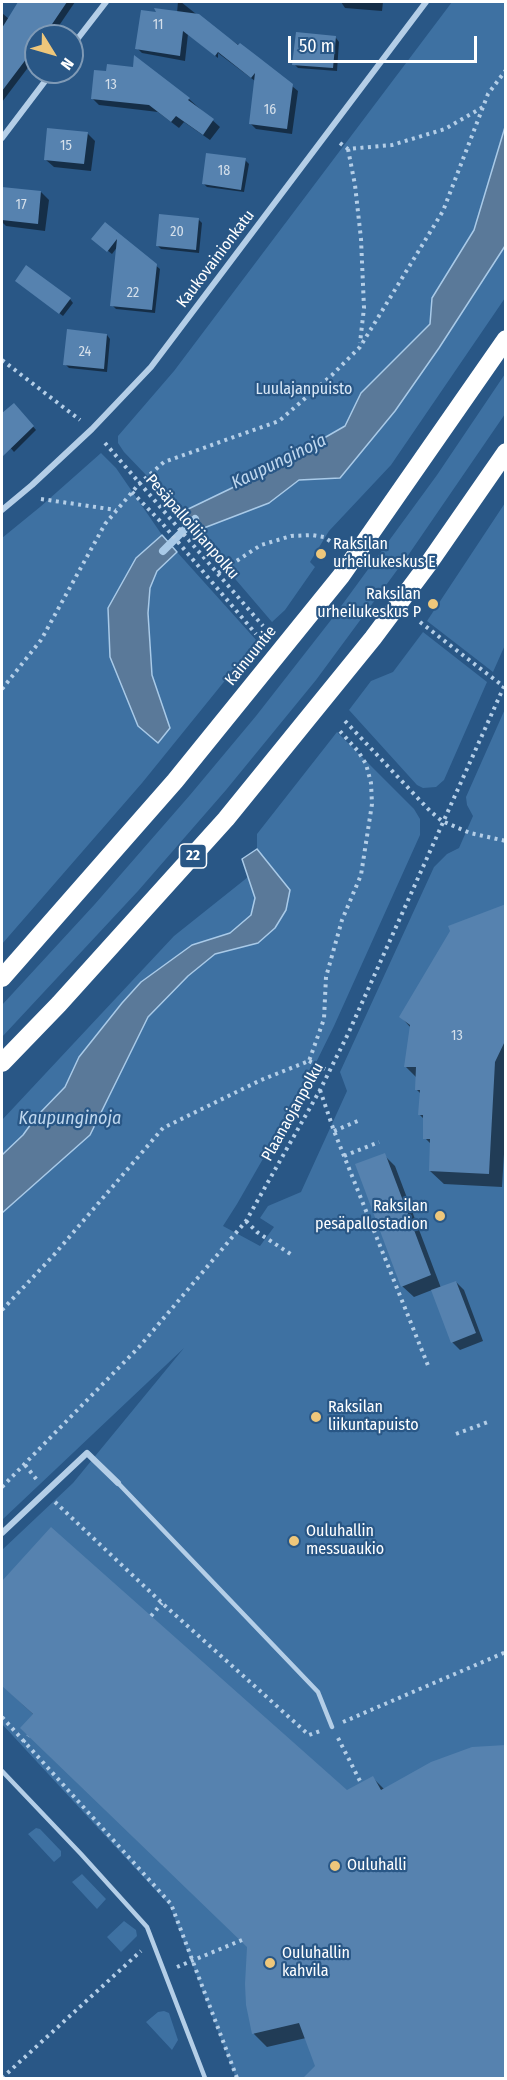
<!DOCTYPE html>
<meta charset="utf-8">
<style>
body{margin:0}
#map{position:relative;width:507px;height:2080px;overflow:hidden;background:#295786;font-family:"Fira Sans Condensed",sans-serif}
canvas{display:block}
.frame{position:absolute;inset:0;border:3px solid #fff;pointer-events:none}
.north{position:absolute;left:24px;top:24px;width:60px;height:60px;box-sizing:border-box;background:#295786;border:2px solid #7f9ab6;border-radius:50%;rotate:127deg;font-size:16px;font-weight:700;line-height:24px;text-align:center;color:#fff}
.north::after{content:'';display:block;margin:auto;width:21px;height:27px;background:#eec77b;clip-path:polygon(50% 0,100% 100%,50% 72%,0 100%)}
.scale{position:absolute;left:288px;top:36px;width:189px;height:27px;box-sizing:border-box;border:3px solid #fff;border-top:0;padding-left:8px;font-size:18px;line-height:21px;white-space:nowrap;color:#fff;-webkit-text-stroke:4px #295786;paint-order:stroke}
</style>
<div id="map">
<canvas width="507" height="2080"></canvas>
<div class="frame"></div>
<div class="north">N</div>
<div class="scale">50 m</div>
</div>
<script>
const ctx = document.querySelector('canvas').getContext('2d');
ctx.lineJoin = 'round';
function fillPath(path, color) { ctx.fillStyle = color; ctx.fill(path, 'evenodd'); }
const shape = rows => new Path2D(rows.map(r => 'M' + r).join(''));
function stroke(path, color, width, dash) { ctx.strokeStyle = color; ctx.lineWidth = width; ctx.lineCap = dash ? 'butt' : 'round'; ctx.setLineDash(dash || []); ctx.stroke(path); }
function label(font, color, halo, rows, align = 'center') {
  ctx.font = font + ' "Fira Sans Condensed",sans-serif'; ctx.lineWidth = 4.5; ctx.setLineDash([]); ctx.textBaseline = 'middle'; ctx.strokeStyle = halo; ctx.fillStyle = color; for (const [text, x, y, turn = 0] of rows) {
    ctx.save(); ctx.translate(x, y); ctx.rotate((+turn || 0) * Math.PI / 180); ctx.textAlign = isNaN(turn) ? turn : align; if (halo) ctx.strokeText(text, 0, 0); ctx.fillText(text, 0, 0); ctx.restore();
  }
}
const green = shape([
 [452,2,505,2,505,298,391,465,329,531,310,562,315,567,285,610,272,622,147,476,124,452,118,443,118,436,174,371],
 [505,374,505,414,409,554,316,680,226,790,138,891,2,1037,2,1005,95,904,190,795,256,716,331,620,437,475],
 [101,453,116,468,162,535,136,558,126,696,138,726,170,728,152,675,148,613,150,588,157,571,177,552,257,641,142,783,2,944,2,538,40,507],
 [505,503,505,645,493,672,427,621],
 [423,632,487,682,444,780,436,787,423,788,417,785,349,710,371,681,393,672],
 [505,709,505,2078,236,2078,170,1906,2,1724,2,1550,73,1483,184,1348,2,1520,2,1213,90,1135,148,1017,188,976,215,954,258,943,290,890,257,849,257,834,337,732,414,809,420,819,420,835,334,1026,302,1091,237,1204,223,1226,260,1246,274,1227,260,1218,268,1206,301,1192,347,1091,340,1072,434,867,447,854,459,848,473,816,467,805,466,797],
 [248,877,255,898,251,915,230,933,192,945,79,1057,65,1087,36,1117,23,1135,2,1155,2,1120,174,936],
 [36,1828,40,1829,61,1851,61,1856,54,1862,28,1834],
 [82,1874,106,1899,97,1909,72,1882],
 [124,1921,136,1930,137,1936,121,1952,107,1937],
 [164,2011,169,2013,178,2040,172,2050,146,2022,158,2012]
]);
const water = shape([
 [505,127,505,246,439,348,395,411,340,478,299,480,269,503,196,531,180,513,263,473,345,426,361,393,430,324,432,298,474,230,505,127],
 [162,535,177,552,157,571,150,588,148,613,152,675,170,728,158,743,138,726,110,657,108,608,136,558,162,535],
 [257,849,290,890,286,910,275,928,258,943,215,954,188,976,148,1017,90,1135,2,1213,2,1155,23,1135,36,1117,65,1087,79,1057,122,1003,141,982,192,945,230,933,251,915,255,898,242,859,257,849]
]);
const shadow = shape([
 [20,2,75,2,52,36,36,36,36,57,2,102,2,13,9,19],
 [178,2,181,2,215,29,256,57,298,91,292,134,256,129,250,123,255,81,218,53,218,58,188,34,185,61,142,53,137,48,157,13,177,13],
 [341,2,383,2,382,11,345,8],
 [336,38,339,42,337,71,298,68,294,64],
 [136,58,189,99,220,127,210,140,184,122,179,128,158,112,99,105,92,98,107,73,134,69],
 [87,133,95,141,91,171,54,167,46,160],
 [245,160,249,164,244,192,207,187,204,184],
 [2,188,41,192,49,200,45,231,6,226,2,222],
 [198,219,202,223,199,253,161,249,157,245],
 [105,224,160,269,155,313,116,309,112,305,118,246,112,254,97,242],
 [21,284,70,299,73,303,63,316],
 [107,335,110,339,107,372,69,368,65,364],
 [17,408,36,430,14,452,2,438,2,410,4,413],
 [506,906,506,1121,502,1187,444,1184,430,1171,431,1144,425,1138,425,1120,419,1114,421,1094,417,1090,417,1078,406,1067,411,1028,401,1017],
 [384,1155,395,1166,441,1288,456,1282,464,1290,483,1341,460,1350,452,1342,432,1290,414,1297,402,1286],
 [51,1529,347,1791,373,1778,385,1790,317,2066,306,2038,267,2047,254,2034,249,1947,34,1715,2,1685,2,1583]
]);
const stream = shape([
 [163,551,195,519]
]);
const building = shape([
 [18,2,67,2,44,36,36,36,36,46,2,91,2,28],
 [154,8,199,14,238,45,240,43,257,56,257,59,257,56,293,84,287,129,249,124,255,73,251,78,218,52,215,56,183,31,180,56,135,49,141,10,156,12],
 [296,32,336,36,333,68,292,65],
 [134,55,190,98,188,100,214,119,203,135,176,116,171,122,149,105,91,99,94,70,106,71,107,64,133,67],
 [47,128,88,132,84,164,44,160],
 [206,153,246,158,241,190,202,184],
 [2,187,41,191,38,224,2,220],
 [159,214,199,218,196,250,156,246],
 [105,222,157,264,152,310,110,306,117,239,107,252,91,239],
 [26,265,71,298,59,314,15,281],
 [67,329,107,334,104,369,63,365],
 [14,403,34,426,2,457,2,413],
 [506,904,506,1039,495,1062,489,1174,429,1171,430,1139,423,1139,423,1115,418,1115,420,1090,415,1090,416,1067,404,1067,410,1025,399,1017,450,931,448,926],
 [385,1153,431,1275,401,1287,355,1164],
 [456,1281,476,1333,451,1343,431,1290],
 [51,1527,347,1790,373,1776,381,1790,431,1762,472,1747,506,1745,506,2079,302,2079,315,2066,299,2023,252,2034,246,2005,245,1984,247,1947,20,1728,33,1714,2,1686,2,1581]
]);
const path = shape([
 [340,143,348,149,392,145,445,129,483,107],
 [348,149,355,185,361,239,364,308,360,343],
 [2,360,80,420],
 [105,443,263,626],
 [132,492,161,522,256,634],
 [41,499,116,510],
 [218,573,261,545,291,536,312,535,324,537,330,541],
 [420,622,503,686],
 [2,689,41,640,105,524,139,484,164,462,279,421,332,375,360,347,443,211,488,94,506,70],
 [345,721,430,811,442,821,470,833,506,841],
 [309,1061,329,1071],
 [320,1090,334,1131,429,1368],
 [334,1131,360,1120],
 [344,1156,379,1142],
 [246,1221,257,1232,292,1255],
 [2,1310,53,1256,163,1128,261,1080,309,1061,324,1019,326,977,342,920,361,875,372,804,371,783,366,764,358,751,338,729],
 [456,1434,488,1422],
 [25,1465,37,1480],
 [2,1487,140,1346,246,1221,320,1090,348,1034,506,682],
 [55,1502,162,1603,309,1735,320,1731],
 [151,1616,162,1603],
 [2,1717,171,1904,237,2078],
 [343,1722,506,1652],
 [338,1738,361,1783],
 [23,1742,28,1736],
 [177,1967,242,1940],
 [2,2078,141,1951]
]);
const lane = shape([
 [118,1483,318,1692,332,1727],
 [2,1771,81,1854,147,1927,205,2078]
]);
const street = shape([
 [72,46,106,2],
 [2,138,52,72],
 [2,510,32,485,92,429,151,367,426,2],
 [2,1533,87,1453,118,1483]
]);
const highway = shape([
 [2,978,175,781,341,576,506,339],
 [2,1063,59,1004,226,819,373,638,429,563,506,452]
]);
const markers = [
 [321,554,6,"#eec77b"],
 [433,604,6,"#eec77b"],
 [440,1216,6,"#eec77b"],
 [316,1417,6,"#eec77b"],
 [294,1541,6,"#eec77b"],
 [335,1866,6,"#eec77b"],
 [270,1963,6,"#eec77b"]
];
const numberNames = [
 ["11",158,25],
 ["13",111,85],
 ["16",270,110],
 ["15",66,146],
 ["18",224,171],
 ["17",21,205],
 ["20",177,232],
 ["22",133,293],
 ["24",85,352],
 ["13",457,1036]
];
const shields = [
 [193,856,27]
];
const shieldNames = [
 ["22",193,856]
];
const streetNames = [
 ["Kaukovainionkatu",216,259,-53],
 ["Pesäpalloilijanpolku",192,527,49],
 ["Kainuuntie",251,656,-51],
 ["Plaanaojanpolku",293,1112,-61]
];
const parkNames = [
 ["Luulajanpuisto",304,390]
];
const poiNames = [
 ["Raksilan",333,545],
 ["urheilukeskus E",333,563],
 ["Raksilan",421,595,"right"],
 ["urheilukeskus P",421,613,"right"],
 ["Raksilan",428,1207,"right"],
 ["pesäpallostadion",428,1225,"right"],
 ["Raksilan",328,1408],
 ["liikuntapuisto",328,1426],
 ["Ouluhallin",306,1532],
 ["messuaukio",306,1550],
 ["Ouluhalli",347,1866],
 ["Ouluhallin",282,1954],
 ["kahvila",282,1972]
];
const waterNames = [
 ["Kaupunginoja",279,462,-26],
 ["Kaupunginoja",70,1119]
];
fillPath(green, '#3e71a2');
fillPath(water, '#5a7999');
stroke(water, '#a9cae8', 1.5);
fillPath(shadow, '#0007');
stroke(stream, '#a9cae8', 8);
fillPath(building, '#5682af');
stroke(path, '#b4cee7', 4, [3, 4.5]);
stroke(lane, '#b4cee7', 4.5);
stroke(street, '#b4cee7', 6);
stroke(highway, '#fff', 18);
for (const [x, y, r, color] of markers) { const dot = new Path2D(); dot.arc(x, y, r, 0, 2 * Math.PI); ctx.fillStyle = color; ctx.fill(dot); stroke(dot, '#295786', 2); }
label('14px', '#d5e0eb', null, numberNames);
for (const [x, y, w] of shields) { const box = new Path2D(); box.roundRect(x - w / 2, y - 12, w, 24, 4.5); ctx.fillStyle = '#295786'; ctx.fill(box); stroke(box, '#fff', 1.5); }
label('bold 15px', '#fff', null, shieldNames);
label('16px', '#fff', '#295786', streetNames);
label('16px', '#d8e7f6', '#295786', parkNames);
label('16px', '#fff', '#295786', poiNames, 'left');
label('italic 18px', '#c0d8ef', '#295786', waterNames);
</script>
